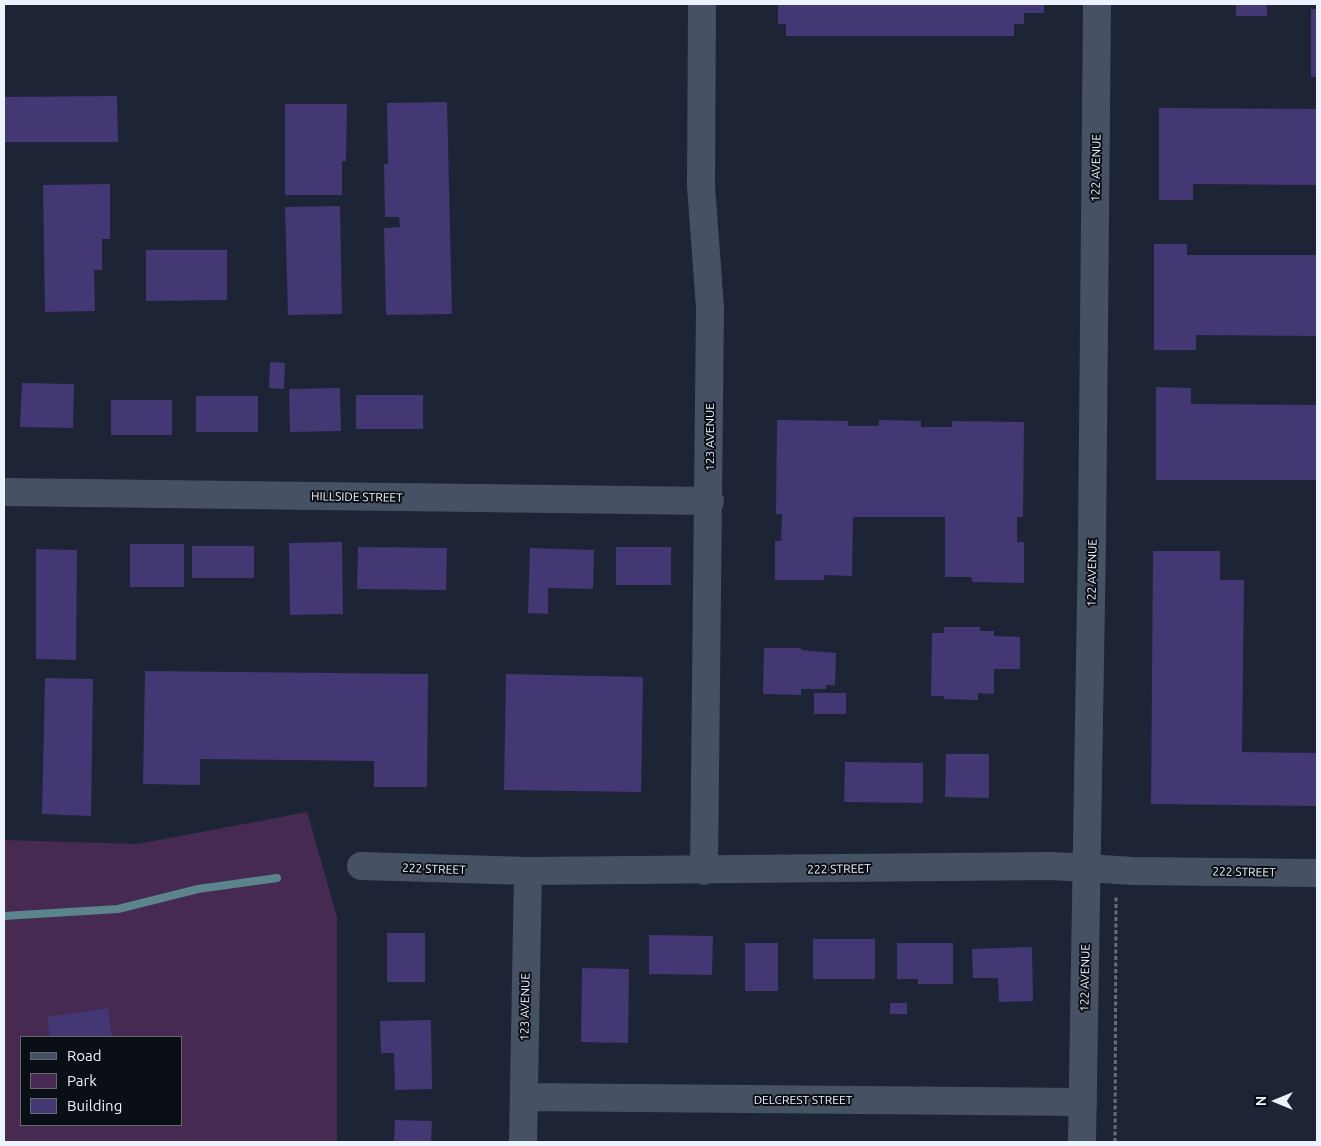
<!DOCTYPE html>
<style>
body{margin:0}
#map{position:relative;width:1321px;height:1146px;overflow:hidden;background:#1c2435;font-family:Ubuntu,sans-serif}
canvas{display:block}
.frame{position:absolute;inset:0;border:5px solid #edf3fe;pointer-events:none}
.legend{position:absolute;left:20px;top:1036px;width:162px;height:90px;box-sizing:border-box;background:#0a0e15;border:1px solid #656a72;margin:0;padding:6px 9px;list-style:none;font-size:15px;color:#edf3fe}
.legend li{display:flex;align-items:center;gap:10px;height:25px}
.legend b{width:25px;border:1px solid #656a72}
.north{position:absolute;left:1251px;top:1076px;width:50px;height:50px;-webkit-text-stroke:4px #0a0e15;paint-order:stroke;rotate:270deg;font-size:14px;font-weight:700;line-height:20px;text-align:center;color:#edf3fe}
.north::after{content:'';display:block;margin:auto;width:18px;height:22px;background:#edf3fe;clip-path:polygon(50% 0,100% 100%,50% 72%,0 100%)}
</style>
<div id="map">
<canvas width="1321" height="1146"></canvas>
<div class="frame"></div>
<ul class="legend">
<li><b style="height:6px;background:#475164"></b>Road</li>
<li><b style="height:14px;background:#472a51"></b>Park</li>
<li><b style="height:14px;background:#433873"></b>Building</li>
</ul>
<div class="north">N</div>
</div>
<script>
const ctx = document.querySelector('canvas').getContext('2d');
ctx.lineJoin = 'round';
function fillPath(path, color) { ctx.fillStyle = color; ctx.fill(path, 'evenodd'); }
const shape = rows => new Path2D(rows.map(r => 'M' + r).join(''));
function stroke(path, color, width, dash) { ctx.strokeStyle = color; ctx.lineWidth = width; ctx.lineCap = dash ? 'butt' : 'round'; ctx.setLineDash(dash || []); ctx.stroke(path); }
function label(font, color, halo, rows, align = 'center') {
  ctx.font = font + ' Ubuntu,sans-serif'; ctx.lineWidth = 4; ctx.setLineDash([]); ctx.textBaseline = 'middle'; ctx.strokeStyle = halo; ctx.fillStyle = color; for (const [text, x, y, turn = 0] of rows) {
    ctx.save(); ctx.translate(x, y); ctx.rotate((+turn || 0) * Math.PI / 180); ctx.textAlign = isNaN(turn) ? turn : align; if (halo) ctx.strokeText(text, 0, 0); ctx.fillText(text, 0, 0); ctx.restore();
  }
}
const green = shape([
 [307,812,337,917,337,1142,4,1142,4,840,138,844],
 [21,1037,181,1037,181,1125,21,1125]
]);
const stream = shape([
 [4,916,118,909,198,889,277,878]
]);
const building = shape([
 [778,4,1044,4,1044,13,1024,13,1024,24,1014,24,1014,36,786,36,786,24,778,24],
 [1236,4,1267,4,1267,16,1236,16],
 [1311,9,1317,9,1317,77,1311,77],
 [117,96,118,142,4,142,4,97],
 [447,102,452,314,386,315,384,228,400,227,399,217,385,217,384,164,388,164,387,103],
 [285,104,347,104,346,161,342,161,342,195,285,195],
 [1159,108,1317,109,1317,185,1193,184,1193,200,1159,200],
 [110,184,110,239,102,239,102,270,94,270,95,311,45,312,43,185],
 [340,206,342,314,288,315,285,207],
 [1154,244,1187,244,1187,255,1317,255,1317,336,1196,335,1196,350,1154,350],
 [146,250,227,250,227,300,146,301],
 [270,362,285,363,284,389,269,388],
 [22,383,74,384,73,428,20,427],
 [1156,387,1191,388,1191,404,1317,405,1317,480,1156,480],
 [340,388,341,431,290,432,289,389],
 [356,395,423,395,423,429,356,429],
 [196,396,258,396,258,432,196,432],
 [111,400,172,400,172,435,111,435],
 [777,420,848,421,848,426,879,426,879,420,921,421,921,427,952,427,952,421,1024,422,1023,517,1017,517,1017,542,1024,542,1024,583,973,582,971,577,945,577,945,517,853,517,852,576,824,575,824,580,775,580,775,541,781,541,782,514,776,514],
 [342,542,343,614,290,615,289,543],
 [130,544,184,544,184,587,130,587],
 [192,546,254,546,254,578,192,578],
 [358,547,447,548,446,590,357,589],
 [616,547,671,547,671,585,616,585],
 [530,548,594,550,593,589,548,588,548,614,528,613],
 [36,549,77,550,76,660,36,659],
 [1153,551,1220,551,1220,580,1244,580,1242,752,1317,753,1317,806,1151,804],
 [944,627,980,627,980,631,994,631,994,636,1020,637,1020,669,994,669,994,694,978,693,978,700,944,699,944,696,931,696,932,633,944,633],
 [764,648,801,648,801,650,836,653,835,685,826,685,826,689,801,689,801,695,763,694],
 [145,671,428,674,427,787,374,787,374,761,200,759,200,785,143,784],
 [506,674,643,677,641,792,504,790],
 [45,678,93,679,91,816,42,814],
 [814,693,846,693,846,714,814,714],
 [946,754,989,754,989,798,945,797],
 [845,762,923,763,923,803,844,802],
 [387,933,425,933,425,982,387,982],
 [649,935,713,936,712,975,649,974],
 [813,939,875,939,875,979,813,979],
 [745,943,778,943,778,991,745,991],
 [897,943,953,943,953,984,918,984,918,979,897,979],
 [1032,947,1033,1001,999,1002,998,978,973,978,972,949],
 [582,968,629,969,628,1043,581,1042],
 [890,1003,907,1003,907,1014,890,1014],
 [108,1008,112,1037,50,1037,47,1017],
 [431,1020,432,1089,395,1090,394,1053,381,1053,380,1021],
 [395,1120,432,1121,431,1142,394,1142]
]);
const path = shape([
 [1115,1142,1116,895]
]);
const street = shape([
 [702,4,701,186,710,308,704,871],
 [4,492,710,501],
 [361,866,528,871,1052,866,1087,868],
 [524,1097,1083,1102],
 [523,1142,528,871]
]);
const secondary = shape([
 [1087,868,1133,871,1317,873],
 [1082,1142,1092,540,1097,4]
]);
const streetNames = [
 ["122 AVENUE",1096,168,-89],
 ["123 AVENUE",710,437,-90],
 ["HILLSIDE STREET",357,497,1],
 ["122 AVENUE",1092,573,-89],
 ["222 STREET",434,869,2],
 ["222 STREET",839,869,-1],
 ["222 STREET",1244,872,1],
 ["122 AVENUE",1085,978,-89],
 ["123 AVENUE",525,1007,-89],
 ["DELCREST STREET",803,1100]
];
fillPath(green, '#472a51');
stroke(stream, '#5b848d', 8);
fillPath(building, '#433873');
stroke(path, '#666d7c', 3, [4, 2.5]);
stroke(street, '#475164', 28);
stroke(secondary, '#475164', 28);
label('12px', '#edf3fe', '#0a0e15', streetNames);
</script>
